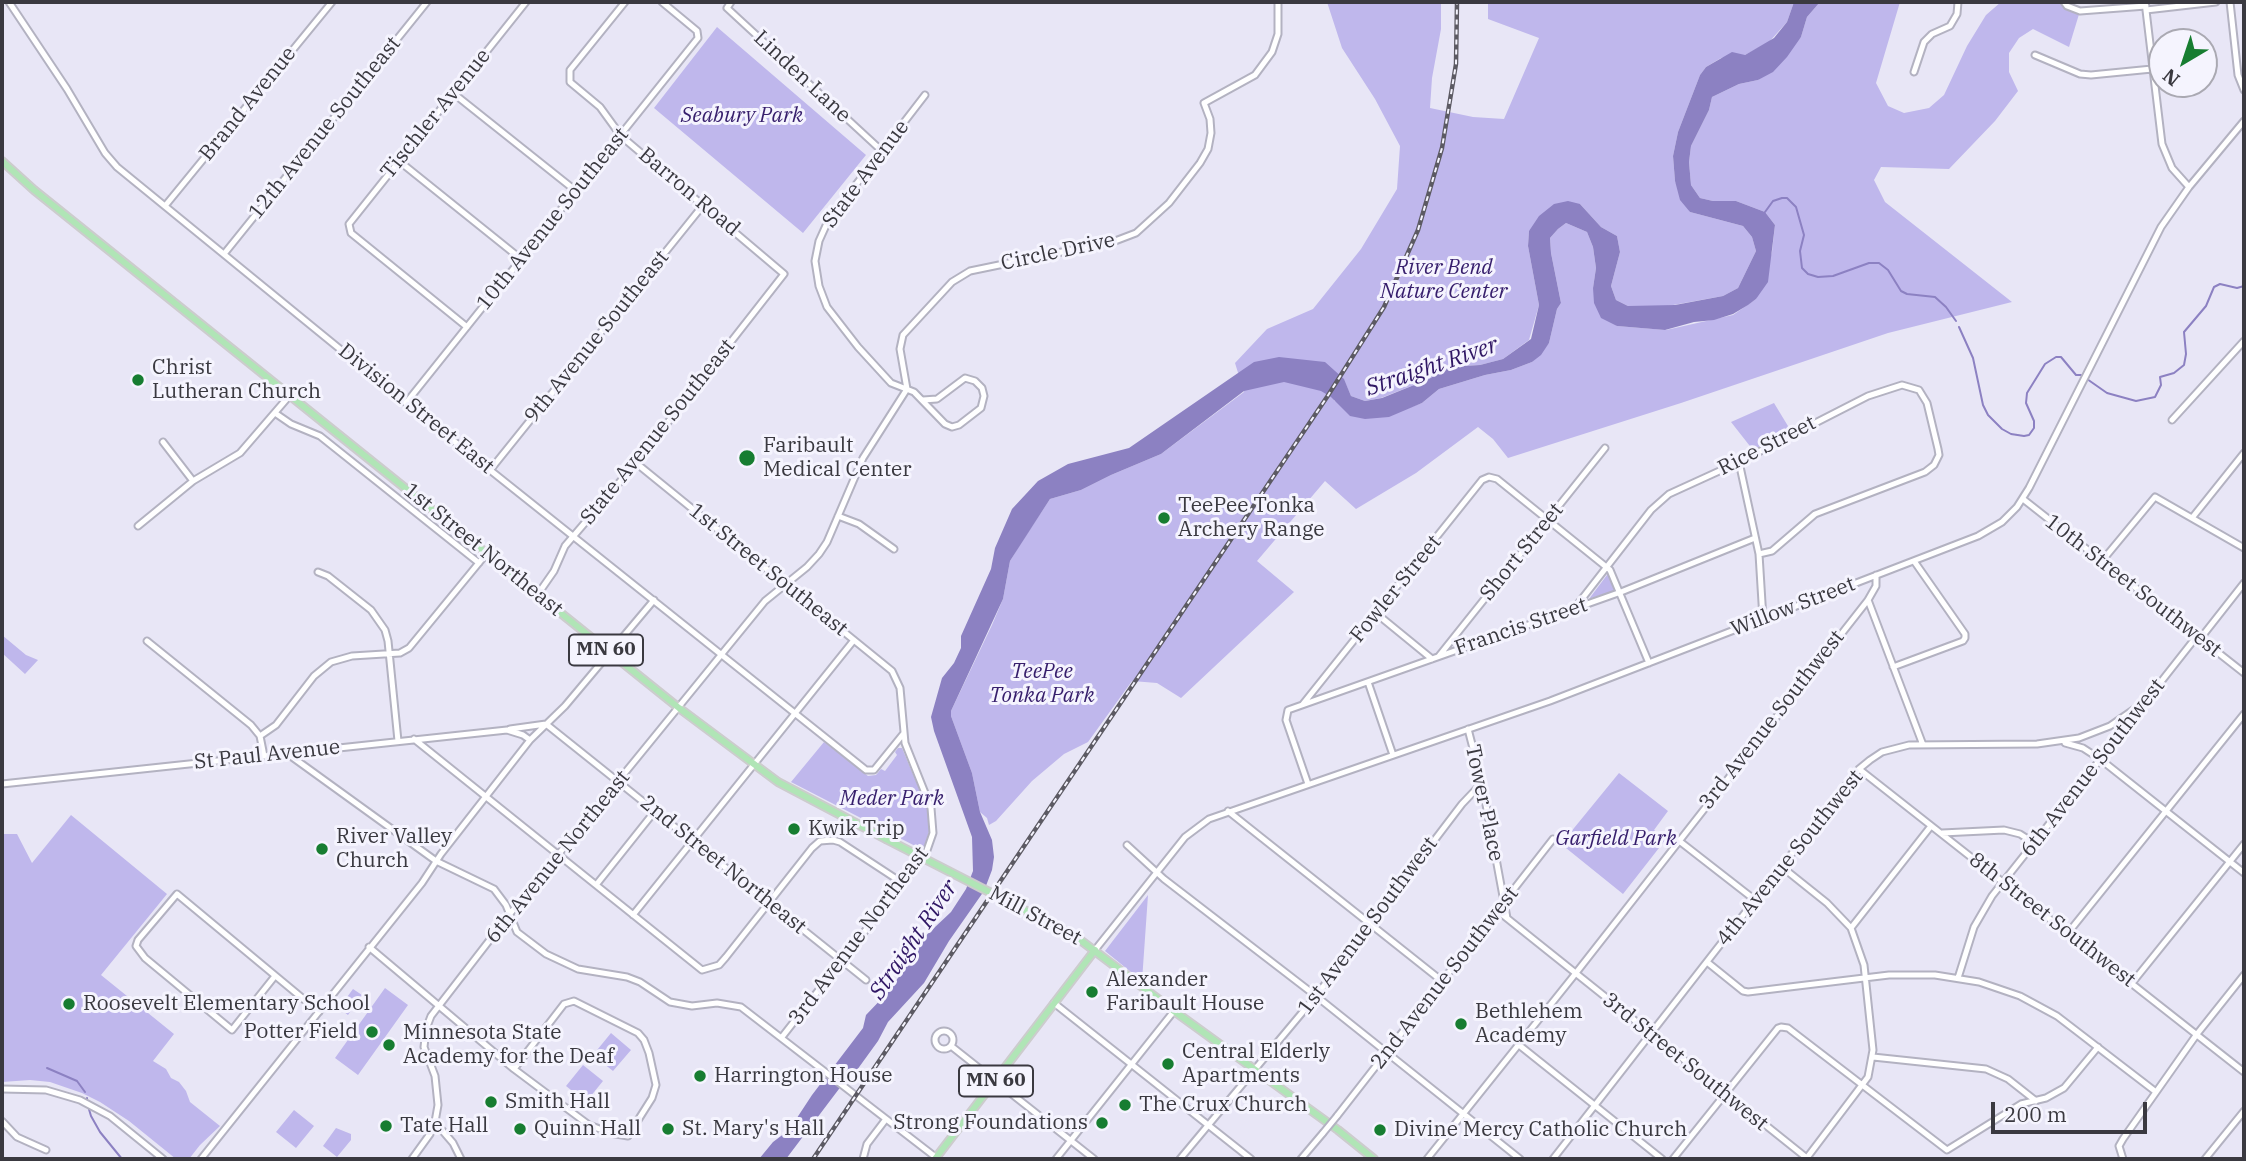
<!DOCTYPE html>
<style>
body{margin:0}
#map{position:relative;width:2246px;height:1161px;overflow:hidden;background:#e8e6f6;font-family:"IBM Plex Serif",serif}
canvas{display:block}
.frame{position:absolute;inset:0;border:4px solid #3a3940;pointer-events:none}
.north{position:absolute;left:2148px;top:28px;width:70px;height:70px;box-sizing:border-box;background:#f5f4fe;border:2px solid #aaa9b2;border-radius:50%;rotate:219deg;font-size:19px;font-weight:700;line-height:28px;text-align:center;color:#3a3940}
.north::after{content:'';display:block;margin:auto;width:24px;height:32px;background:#177d31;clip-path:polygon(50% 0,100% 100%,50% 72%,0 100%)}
.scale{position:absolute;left:1991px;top:1102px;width:156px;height:32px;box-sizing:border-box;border:4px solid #3a3940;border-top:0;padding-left:9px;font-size:21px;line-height:24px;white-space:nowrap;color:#3a3940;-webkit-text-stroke:5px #f5f4fe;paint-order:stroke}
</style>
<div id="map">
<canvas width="2246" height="1161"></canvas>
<div class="frame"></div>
<div class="north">N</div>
<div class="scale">200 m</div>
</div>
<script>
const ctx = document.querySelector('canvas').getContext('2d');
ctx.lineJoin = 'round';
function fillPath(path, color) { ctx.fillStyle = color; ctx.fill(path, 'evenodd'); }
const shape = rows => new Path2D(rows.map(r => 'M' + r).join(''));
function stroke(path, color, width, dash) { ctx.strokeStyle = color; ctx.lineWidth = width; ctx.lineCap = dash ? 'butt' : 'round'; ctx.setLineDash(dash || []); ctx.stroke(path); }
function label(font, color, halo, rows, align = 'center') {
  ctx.font = font + ' "IBM Plex Serif",serif'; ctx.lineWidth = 6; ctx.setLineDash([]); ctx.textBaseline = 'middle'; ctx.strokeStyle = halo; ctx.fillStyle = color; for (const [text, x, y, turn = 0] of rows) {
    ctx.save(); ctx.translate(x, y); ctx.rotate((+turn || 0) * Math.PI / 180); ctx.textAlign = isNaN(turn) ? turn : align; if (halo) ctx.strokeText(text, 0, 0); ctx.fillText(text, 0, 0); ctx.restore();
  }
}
const green = shape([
 [1327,2,1441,2,1441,29,1432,78,1430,108,1473,117,1504,119,1539,38,1488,19,1488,2,1794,2,1787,22,1769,42,1745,55,1721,58,1706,67,1700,75,1678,132,1673,156,1675,181,1690,212,1743,226,1752,237,1756,251,1738,288,1723,296,1662,307,1628,306,1616,300,1611,286,1620,252,1617,236,1601,227,1580,204,1529,231,1528,246,1539,305,1529,340,1503,359,1480,365,1448,367,1429,379,1381,398,1365,401,1351,396,1344,380,1334,401,1406,409,1422,403,1439,389,1485,375,1511,370,1532,362,1549,343,1557,309,1561,303,1551,253,1550,238,1558,229,1566,223,1587,232,1593,247,1596,268,1593,288,1617,326,1666,330,1733,315,1756,299,1772,252,1775,225,1765,212,1736,201,1713,201,1700,198,1691,185,1689,162,1691,146,1709,110,1712,97,1739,84,1758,80,1801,37,1807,17,1820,2,1900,2,1876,83,1888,106,1904,113,1929,108,1944,95,1967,46,1986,15,2001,2,2064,2,2080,11,2069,47,2033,29,2019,38,2009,53,2009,72,2018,91,1995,121,1949,169,1881,167,1874,180,1885,202,2012,302,1888,333,1681,403,1508,458,1493,439,1478,427,1416,473,1356,509,1325,481,1257,561,1294,592,1181,698,1157,683,1132,681,1088,742,1064,754,1032,781,996,821,989,825,987,818,980,812,972,773,951,716,951,711,992,625,1003,599,1010,561,1023,540,1050,499,1081,490,1111,475,1161,454,1244,392,1235,363,1267,329,1313,309,1361,249,1397,189,1400,146,1375,99,1342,48],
 [717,27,866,155,803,233,654,108],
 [1774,403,1791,431,1753,450,1731,422],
 [1607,575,1611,575,1616,590,1589,599],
 [2,635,26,655,38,660,25,674,2,653],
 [824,742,868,776,876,775,881,769,885,771,897,755,895,752,898,748,902,748,930,815,929,832,923,850,791,782],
 [1619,773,1668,811,1654,830,1666,839,1623,894,1561,844],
 [71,815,167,894,101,975,174,1034,153,1061,166,1069,171,1078,179,1082,186,1091,190,1102,220,1126,200,1145,189,1159,176,1159,129,1121,100,1102,82,1093,50,1082,30,1080,2,1082,2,999,4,992,2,970,2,834,17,834,32,863],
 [1148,895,1142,981,1105,951],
 [385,988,408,1005,358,1075,335,1058],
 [353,989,362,995,348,1015,339,1008],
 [611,1033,631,1050,613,1071,593,1055],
 [583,1065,603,1081,586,1102,566,1086],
 [294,1110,314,1126,296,1148,276,1132],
 [336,1128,351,1134,351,1140,337,1157,323,1146]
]);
const water = shape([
 [1794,2,1820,2,1807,17,1801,37,1787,57,1773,72,1758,80,1739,84,1712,97,1709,110,1691,146,1689,162,1691,185,1700,198,1713,201,1736,201,1765,212,1775,225,1768,282,1756,299,1748,305,1733,314,1714,320,1694,322,1665,330,1617,326,1601,318,1594,303,1593,288,1596,268,1593,247,1587,232,1566,223,1558,229,1550,238,1551,253,1561,303,1557,309,1549,343,1541,355,1532,362,1511,370,1485,375,1439,389,1422,403,1389,417,1365,419,1350,416,1331,397,1321,391,1284,382,1244,391,1161,454,1111,475,1081,490,1050,499,1010,561,1003,599,951,711,951,716,972,773,980,812,992,840,994,857,992,870,984,891,949,941,924,983,888,1022,878,1041,857,1070,854,1070,848,1077,786,1159,759,1159,773,1142,789,1130,812,1095,863,1028,866,1015,888,992,900,975,917,944,951,912,966,889,973,871,972,837,934,731,931,717,942,678,954,663,961,648,961,636,991,569,995,548,1012,509,1038,481,1068,464,1129,448,1254,362,1279,357,1325,362,1344,379,1351,396,1365,401,1382,398,1429,379,1448,367,1480,365,1503,359,1531,339,1539,305,1528,246,1529,231,1539,216,1554,204,1568,201,1580,204,1601,227,1617,236,1620,252,1611,286,1616,300,1628,306,1675,305,1723,296,1738,288,1756,251,1752,237,1743,226,1690,212,1680,200,1675,181,1673,156,1678,132,1700,75,1706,67,1732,52,1745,55,1774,38,1787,22]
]);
const stream = shape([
 [1765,212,1773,201,1782,198,1787,198,1796,207,1804,235,1800,251,1802,268,1808,274,1818,277,1833,276,1869,263,1879,263,1888,270,1901,291,1907,294,1935,297,1946,307,1956,321],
 [1959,327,1973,358,1983,405,1988,415,2002,429,2011,434,2024,436,2029,435,2034,428,2034,421,2026,403,2027,393,2045,364,2056,357,2061,357,2076,375,2081,375],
 [2087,379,2107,393,2136,401,2155,397,2161,385,2160,377,2174,373,2184,365,2186,354,2184,332,2206,306,2214,287,2220,284,2237,288,2244,286],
 [47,1068,77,1081,85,1092],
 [87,1098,87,1100],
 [88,1106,91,1116,100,1132,122,1159]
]);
const minor = shape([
 [9,2,67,89,105,153,117,167,406,403,866,770,874,770,904,733],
 [731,2,727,8,883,152],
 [2064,2,2067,6,2080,11,2146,6],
 [2145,2,2162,144,2172,168,2189,187],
 [2230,2,2238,75,2244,90],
 [2146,10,2216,2],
 [2035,55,2080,74,2091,75,2152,69],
 [1914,72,1924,42,1932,34,1950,26,1957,14,1958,2],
 [453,93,576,191],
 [399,161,521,259],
 [165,206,332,2],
 [224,254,427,2],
 [467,327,351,233,349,224,526,2],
 [923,400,937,399,965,378,975,381,982,388,984,396,981,408,959,425,952,427,945,424,914,392,891,383,858,347,827,307,819,286,815,261,819,241,828,221,925,95],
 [406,403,698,38,697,31,662,2],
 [275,413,291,424,320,436,479,563],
 [2172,420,2244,341],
 [163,442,193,481],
 [1739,462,1759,554],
 [636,463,892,671,900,688,905,743,931,808,933,833,926,853,782,1037],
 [491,469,704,204],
 [2023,499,2244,673],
 [838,516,859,524,894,549],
 [2192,518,2244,453],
 [138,526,193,481,240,453,290,395],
 [2102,561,2155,497,2244,548],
 [318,572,328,576,371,610,385,630,388,641,398,741],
 [538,594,554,571,565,546,636,463,784,274,621,136,600,107,570,82,570,70,625,2],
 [1868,600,1923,745],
 [1574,609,1651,510,1669,494,1739,462,1868,396,1902,385,1919,390,1927,403,1938,449,1939,455,1934,465,1925,472,1815,514,1772,551,1759,554,1763,619],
 [1377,614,1432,659],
 [2200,639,2244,583],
 [147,641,251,725,260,736,264,756],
 [1439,656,1605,448],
 [1893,667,1963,641,1965,638,1965,634,1914,561],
 [1368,682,1393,755],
 [2149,697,2197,636],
 [1303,704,1482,480,1489,477,1497,479,1610,570,1649,663],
 [510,729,546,724,866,980],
 [1468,729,1482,783,1507,918],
 [260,736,276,725,314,676,331,662,352,656,400,653,409,648,487,553],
 [414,739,702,970,719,965,726,957,812,848,820,841,833,840,840,842,901,882],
 [2065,743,2083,748,2100,759,2244,873],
 [288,754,436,861,494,889,506,905,517,932,546,954,578,969,627,977,640,982,670,1002,692,1006,717,1003,741,1007,938,1159],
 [1859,769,2244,1072],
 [2,784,507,730,523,735,530,740],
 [1308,784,1286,720,1288,710,1621,592,1755,538],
 [1228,811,1442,981],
 [1942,833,2004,830,2020,834,2034,843],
 [1678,840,1755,900],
 [1127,845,1164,879,1316,996,1520,1159],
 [1782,867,1827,903,1851,928,1864,965,1873,1050,1868,1077,1806,1159],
 [596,885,655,811],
 [1498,911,1808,1159],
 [633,915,854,640],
 [1851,928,1931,826],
 [2068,933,2244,714],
 [369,947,514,1069,589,1125,610,1133,628,1136,652,1098,656,1085,649,1053,644,1040,638,1033,574,1001,564,1004,514,1069],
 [1095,950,1185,837,1209,819,1550,701,1978,536,2002,522,2017,507,2029,488,2161,227,2189,187,2244,121],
 [1707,962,1743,991,1748,992,1889,975,1935,975,1979,982,2020,996,2057,1016,2156,1092],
 [275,976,232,1030,145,958,136,946,138,940,177,894,319,1012],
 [1958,978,1974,927,1992,896,2141,708],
 [2132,983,2244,844],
 [1054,1003,1251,1159],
 '935 1040a9 9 0 1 1 18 0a9 9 0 1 1-18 0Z',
 [1519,1045,1662,1159],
 [951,1046,1094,1159],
 [1873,1057,1986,1069,2008,1079,2036,1101],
 [2,1089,46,1090,80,1100,110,1116,163,1159],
 [1337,1116,1553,839],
 [2,1121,17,1137,46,1150],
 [435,1122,453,1143,461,1159],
 [201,1159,422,883,441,854,530,740,565,706,654,600],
 [412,1159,430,1134,435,1122,438,1105,435,1076,424,1047,426,1029,431,1016,509,915,765,601,807,567,819,554,827,542,863,458,907,389,900,349,903,335,952,282,970,271,1115,241,1136,233,1169,203,1200,163,1208,149,1211,133,1210,119,1204,103,1255,75,1272,52,1278,34,1278,2],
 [863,1159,867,1144,886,1119],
 [1056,1159,1174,1011],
 [1180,1159,1316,996,1462,804,1482,783],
 [1301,1159,1323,1133],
 [1427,1159,1572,978,1868,600,1876,586,1876,575],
 [1553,1159,1755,900,1859,769,1870,760,1882,752,1909,745,2037,744,2079,738,2110,726,2139,706,2151,694],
 [1673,1159,1778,1028,1781,1027,1788,1028,1947,1150,2021,1104,2046,1098,2064,1088,2098,1047],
 [2123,1159,2119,1146,2123,1139,2197,1034,2244,975],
 [2205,1159,2244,1111]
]);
const major = shape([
 [2,161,34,190,679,708,778,782,886,839],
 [1075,936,1174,1011,1338,1130,1374,1159],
 [935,1159,1095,950]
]);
const rail = shape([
 [813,1159,1327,397,1384,307,1418,230,1442,148,1456,64,1457,2]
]);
const minorBridge = shape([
 [1323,1133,1337,1116]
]);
const majorBridge = shape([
 [886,839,1075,936]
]);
const markers = [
 [138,380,7,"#177d31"],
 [747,458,9,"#177d31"],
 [1164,518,7,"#177d31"],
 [794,829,7,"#177d31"],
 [322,849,7,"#177d31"],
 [1092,992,7,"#177d31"],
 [69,1004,7,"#177d31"],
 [1461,1024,7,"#177d31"],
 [372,1032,7,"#177d31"],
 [389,1045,7,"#177d31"],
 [1168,1064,7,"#177d31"],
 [700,1076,7,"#177d31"],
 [491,1102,7,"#177d31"],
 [1125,1105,7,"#177d31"],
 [1102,1123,7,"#177d31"],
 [386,1126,7,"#177d31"],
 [520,1129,7,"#177d31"],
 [668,1129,7,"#177d31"],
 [1380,1130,7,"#177d31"]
];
const shields = [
 [606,650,74],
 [996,1081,74]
];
const shieldNames = [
 ["MN 60",606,650],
 ["MN 60",996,1081]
];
const streetNames = [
 ["Linden Lane",802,77,43],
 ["Brand Avenue",248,104,-51],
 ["Tischler Avenue",436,114,-51],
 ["12th Avenue Southeast",325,128,-51],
 ["State Avenue",866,174,-53],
 ["Barron Road",689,192,40],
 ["10th Avenue Southeast",553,219,-51],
 ["Circle Drive",1058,252,-12],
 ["9th Avenue Southeast",597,337,-51],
 ["Division Street East",416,409,39],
 ["State Avenue Southeast",658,432,-51],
 ["Rice Street",1767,446,-27],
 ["1st Street Northeast",483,550,39],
 ["Short Street",1522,552,-51],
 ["1st Street Southeast",768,570,39],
 ["10th Street Southwest",2133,586,38],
 ["Fowler Street",1396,589,-51],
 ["Willow Street",1793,607,-21],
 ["Francis Street",1521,627,-19],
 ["3rd Avenue Southwest",1772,720,-52],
 ["St Paul Avenue",267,755,-6],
 ["6th Avenue Southwest",2093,768,-52],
 ["Tower Place",1484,803,78],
 ["6th Avenue Northeast",558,857,-51],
 ["4th Avenue Southwest",1790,858,-51],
 ["2nd Street Northeast",723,865,39],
 ["Mill Street",1035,916,28],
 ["8th Street Southwest",2052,920,38],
 ["1st Avenue Southwest",1368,926,-53],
 ["3rd Avenue Northeast",859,936,-53],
 ["2nd Avenue Southwest",1445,978,-52],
 ["3rd Street Southwest",1685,1062,39]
];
const parkNames = [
 ["Seabury Park",742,116],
 ["River Bend",1444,268],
 ["Nature Center",1444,292],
 ["TeePee",1042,672],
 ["Tonka Park",1042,696],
 ["Meder Park",892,799],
 ["Garfield Park",1616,839]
];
const poiNames = [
 ["Christ",152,368],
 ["Lutheran Church",152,392],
 ["Faribault",763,446],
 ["Medical Center",763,470],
 ["TeePee Tonka",1178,506],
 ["Archery Range",1178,530],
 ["Kwik Trip",808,829],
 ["River Valley",336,837],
 ["Church",336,861],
 ["Alexander",1106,980],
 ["Faribault House",1106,1004],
 ["Roosevelt Elementary School",83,1004],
 ["Bethlehem",1475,1012],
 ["Academy",1475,1036],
 ["Potter Field",358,1032,"right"],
 ["Minnesota State",403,1033],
 ["Academy for the Deaf",403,1057],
 ["Central Elderly",1182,1052],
 ["Apartments",1182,1076],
 ["Harrington House",714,1076],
 ["Smith Hall",505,1102],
 ["The Crux Church",1139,1105],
 ["Strong Foundations",1088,1123,"right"],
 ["Tate Hall",400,1126],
 ["Quinn Hall",534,1129],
 ["St. Mary's Hall",682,1129],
 ["Divine Mercy Catholic Church",1394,1130]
];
const waterNames = [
 ["Straight River",1432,367,-19],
 ["Straight River",914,940,-56]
];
fillPath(green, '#bfb7ec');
fillPath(water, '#8c81c2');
stroke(stream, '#8c81c2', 2);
stroke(minor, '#b3b2c1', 9);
stroke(major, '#cccccd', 10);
stroke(minor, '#fff', 5);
stroke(major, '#b0e5b6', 6);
stroke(rail, '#5c5a63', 4.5);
stroke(rail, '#f5f4fe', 2, [5]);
stroke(minorBridge, '#b3b2c1', 9, []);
stroke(majorBridge, '#cccccd', 10, []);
stroke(minorBridge, '#fff', 5);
stroke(majorBridge, '#b0e5b6', 6);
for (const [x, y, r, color] of markers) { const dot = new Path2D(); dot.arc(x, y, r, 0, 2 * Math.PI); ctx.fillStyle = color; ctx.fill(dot); stroke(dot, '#f5f4fe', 2.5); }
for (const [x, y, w] of shields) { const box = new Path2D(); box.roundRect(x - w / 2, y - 15.5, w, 31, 5); ctx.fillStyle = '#f5f4fe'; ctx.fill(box); stroke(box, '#3a3940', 2); }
label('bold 19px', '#3a3940', null, shieldNames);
label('21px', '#3a3940', '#f5f4fe', streetNames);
label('italic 21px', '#361e6c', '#f5f4fe', parkNames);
label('21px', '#3a3940', '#f5f4fe', poiNames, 'left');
label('italic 23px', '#301765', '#f5f4fe', waterNames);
</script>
